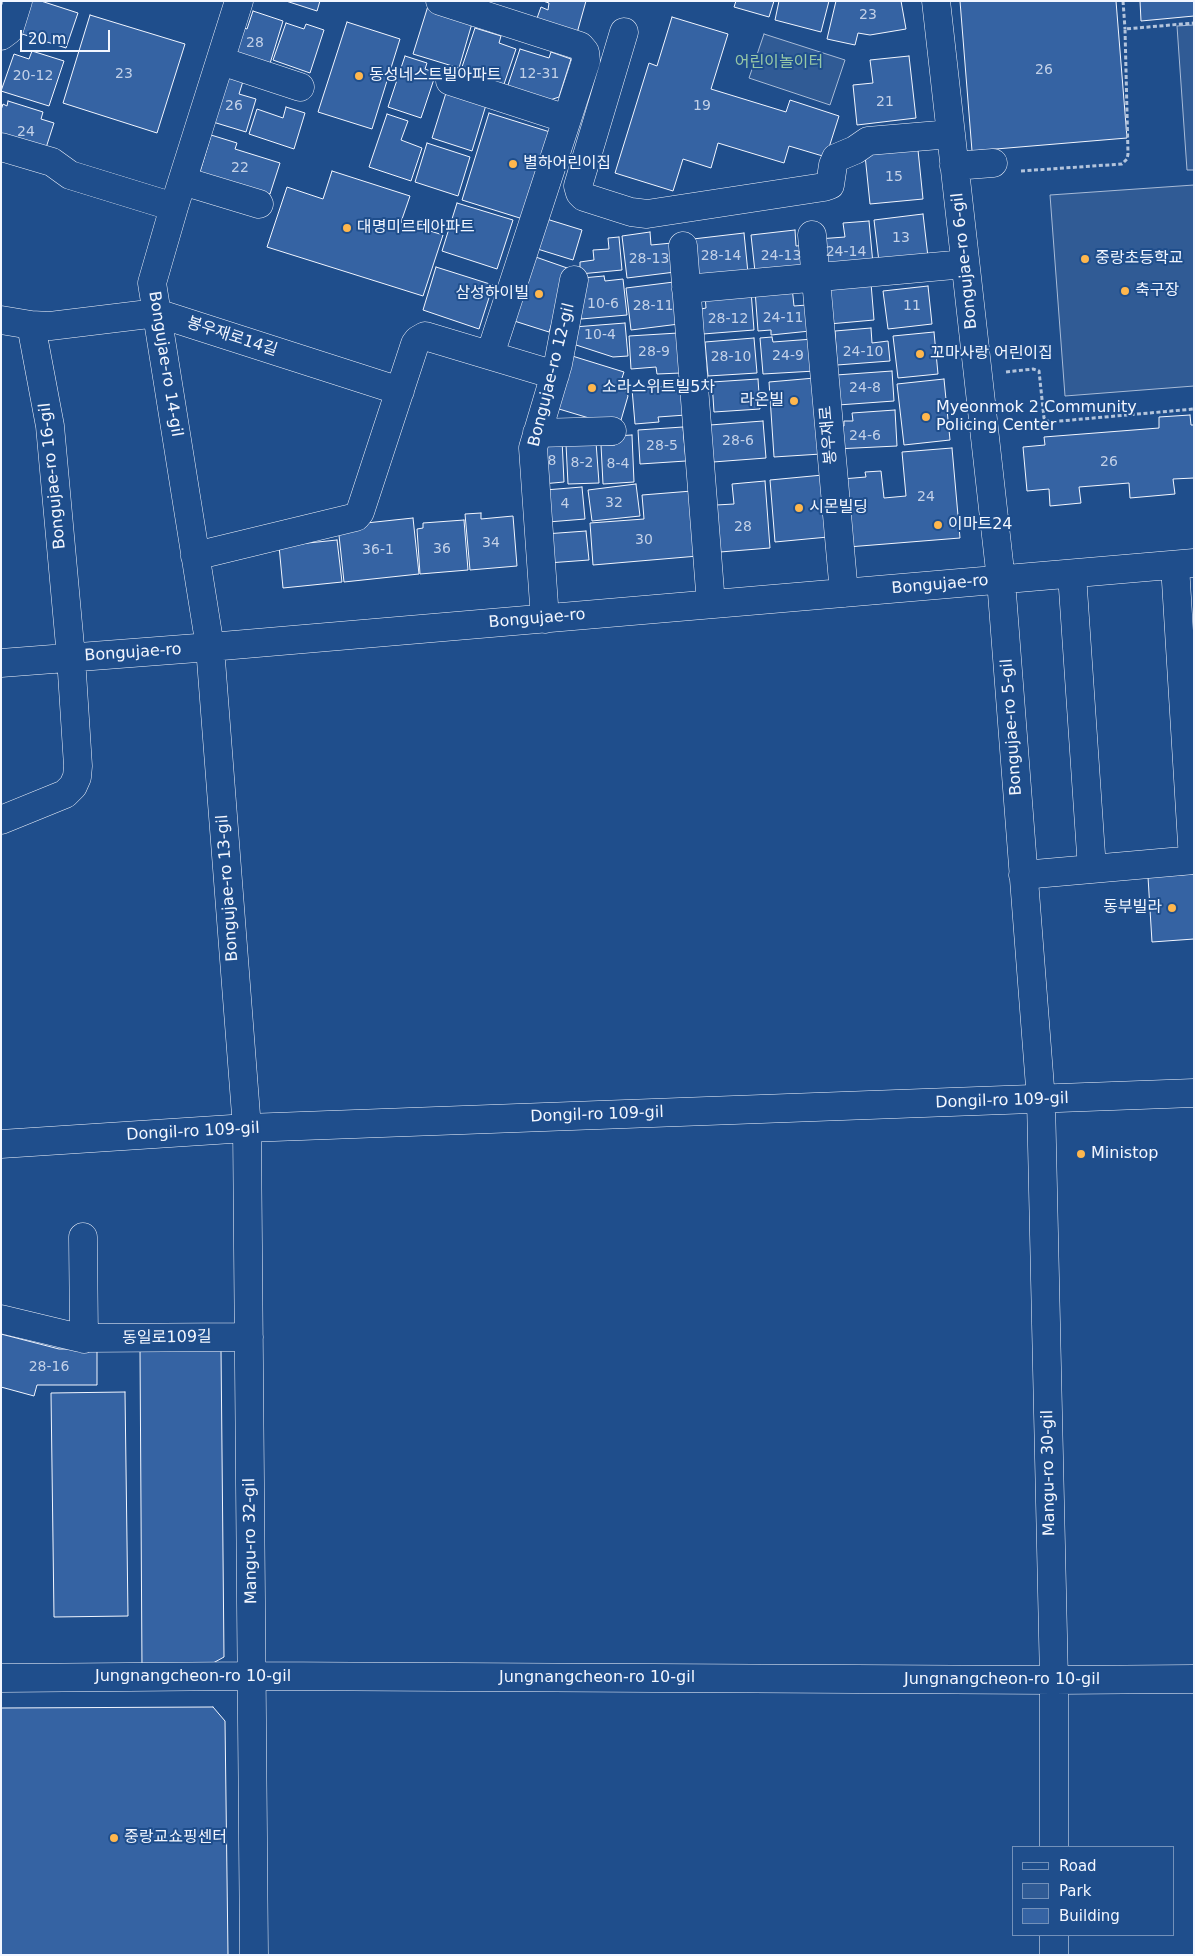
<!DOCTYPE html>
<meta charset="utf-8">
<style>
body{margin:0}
#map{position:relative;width:1195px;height:1956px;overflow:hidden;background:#1f4e8c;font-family:"DejaVu Sans",sans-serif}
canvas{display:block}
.frame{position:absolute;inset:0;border:2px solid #f2f6ff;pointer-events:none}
.legend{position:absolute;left:1012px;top:1846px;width:162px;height:90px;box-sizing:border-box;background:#1f4e8c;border:1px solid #7391ba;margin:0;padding:6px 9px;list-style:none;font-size:15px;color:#f2f6ff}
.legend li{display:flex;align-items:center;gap:10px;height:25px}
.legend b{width:25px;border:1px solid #7391ba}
.scale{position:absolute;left:20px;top:30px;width:90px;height:22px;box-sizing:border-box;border:2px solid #f2f6ff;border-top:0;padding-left:6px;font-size:15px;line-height:18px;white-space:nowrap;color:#f2f6ff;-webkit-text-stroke:4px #1f4e8c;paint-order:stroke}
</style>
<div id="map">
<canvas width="1195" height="1956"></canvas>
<div class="frame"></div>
<ul class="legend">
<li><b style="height:6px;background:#1f4e8c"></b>Road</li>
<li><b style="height:14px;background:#305b95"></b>Park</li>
<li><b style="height:14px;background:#3563a3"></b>Building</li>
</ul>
<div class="scale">20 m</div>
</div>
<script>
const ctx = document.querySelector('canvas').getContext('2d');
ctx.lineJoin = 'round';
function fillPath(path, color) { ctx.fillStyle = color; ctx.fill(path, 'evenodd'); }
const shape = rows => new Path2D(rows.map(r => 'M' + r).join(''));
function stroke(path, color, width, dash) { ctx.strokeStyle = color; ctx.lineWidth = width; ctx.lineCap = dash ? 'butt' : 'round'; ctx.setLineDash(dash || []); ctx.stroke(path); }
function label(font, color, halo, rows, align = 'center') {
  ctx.font = font + ' "DejaVu Sans","Noto Sans KR",sans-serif'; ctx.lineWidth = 4; ctx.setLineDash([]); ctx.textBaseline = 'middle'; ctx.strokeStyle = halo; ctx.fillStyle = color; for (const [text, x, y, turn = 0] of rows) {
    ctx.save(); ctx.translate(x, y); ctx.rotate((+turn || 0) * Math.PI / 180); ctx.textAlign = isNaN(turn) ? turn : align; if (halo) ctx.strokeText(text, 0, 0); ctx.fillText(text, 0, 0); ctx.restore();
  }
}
const green = shape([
 [1194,25,1194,170,1187,170,1177,26,1194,25],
 [764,34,845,60,830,105,749,78,764,34],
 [1194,185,1194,386,1065,396,1050,195,1194,185]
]);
const building = shape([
 [30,1,41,1,78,13,66,48,19,33,30,1],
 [286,1,320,1,317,11,286,1],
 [543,1,586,1,577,33,536,21,541,7,548,10,549,3,543,1],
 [736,1,774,1,769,17,734,7,736,1],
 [779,1,829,1,821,32,775,20,779,1],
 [836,1,901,1,906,29,870,35,858,33,855,45,827,39,836,1],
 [960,1,1116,1,1127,138,972,151,960,1],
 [1140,1,1194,1,1194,16,1141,21,1140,1],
 [428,6,473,20,459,68,413,54,428,6],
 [253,11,283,21,268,70,228,57,238,26,247,29,253,11],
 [90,15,185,44,157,133,63,103,90,15],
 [672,17,728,34,711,89,786,112,790,100,839,116,826,157,789,146,784,163,718,143,711,168,683,159,673,191,615,173,649,63,657,66,672,17],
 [347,22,400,39,372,129,318,112,347,22],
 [286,23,304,29,306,24,324,30,310,73,273,60,286,23],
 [475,28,501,36,499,43,516,49,503,87,460,73,475,28],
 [520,49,549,58,551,52,571,59,559,97,547,101,507,88,520,49],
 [32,51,64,61,49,106,1,91,14,54,29,59,32,51],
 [405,56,427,63,425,69,436,73,421,118,388,107,405,56],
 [909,56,916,118,857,125,853,85,873,83,870,60,909,56],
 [225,72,244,78,239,94,256,99,246,132,213,122,225,72],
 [446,93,486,105,472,151,432,138,446,93],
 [8,101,43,112,41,119,54,123,44,154,1,141,1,110,3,104,7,106,8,101],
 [286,107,305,113,294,149,249,134,257,109,283,118,286,107],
 [489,113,550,132,523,219,462,200,489,113],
 [387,114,408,121,401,140,422,148,411,181,369,167,387,114],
 [211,135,237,143,235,149,280,163,270,194,200,172,211,135],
 [427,143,470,157,458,196,415,182,427,143],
 [918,150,923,199,870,204,865,155,918,150],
 [332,171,410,196,401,222,443,235,423,296,267,247,287,187,323,199,332,171],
 [457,203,513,220,497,269,442,251,457,203],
 [923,214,928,257,879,262,874,220,923,214],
 [540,217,582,230,573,260,531,247,540,217],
 [869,221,873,264,821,268,818,239,845,237,843,223,869,221],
 [795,230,796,246,806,245,809,267,755,272,751,235,795,230],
 [650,232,651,245,672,243,675,272,627,278,622,236,650,232],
 [744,233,748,273,698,279,693,239,744,233],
 [619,237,622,270,580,274,580,262,594,260,593,250,609,249,608,238,619,237],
 [530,255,570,269,549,332,508,319,530,255],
 [436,267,493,285,479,329,423,310,436,267],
 [604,276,605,281,623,279,627,315,581,319,578,293,582,278,604,276],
 [674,282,679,324,631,330,626,288,674,282],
 [871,283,874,320,829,324,826,287,871,283],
 [928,286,932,324,888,329,883,291,928,286],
 [792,287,794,306,807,305,810,331,771,335,771,330,758,331,755,290,792,287],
 [751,291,754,330,703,334,701,309,706,308,705,295,751,291],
 [625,323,628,356,613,357,573,344,574,327,625,323],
 [871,328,872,343,888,341,890,361,837,365,835,331,871,328],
 [934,332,938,374,898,378,893,336,934,332],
 [678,333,681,373,657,374,656,367,631,369,629,336,678,333],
 [772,337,773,342,813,339,815,371,763,374,760,338,772,337],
 [754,338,757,373,708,376,705,342,754,338],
 [569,355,624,372,621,381,628,396,619,427,559,409,569,355],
 [892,371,894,401,838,405,836,375,892,371],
 [815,378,821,454,774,457,769,382,815,378],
 [758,379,760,409,714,412,712,382,758,379],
 [944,379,950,440,904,445,897,384,944,379],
 [684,385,686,415,658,417,659,422,635,424,632,389,684,385],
 [895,410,897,446,835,449,833,427,844,426,844,421,853,421,852,413,895,410],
 [1190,415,1191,425,1194,425,1194,478,1173,479,1175,494,1130,498,1129,483,1079,487,1081,503,1050,506,1049,489,1027,491,1023,447,1045,445,1044,437,1159,428,1159,417,1190,415],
 [763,421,766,458,713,462,710,425,763,421],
 [683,427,686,461,640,464,638,430,683,427],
 [632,435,634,482,603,484,601,445,615,445,615,436,632,435],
 [562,439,564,482,542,484,540,440,562,439],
 [596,442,599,483,568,484,566,444,596,442],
 [952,448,960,538,848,547,842,479,866,477,865,472,881,471,884,498,906,496,902,452,952,448],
 [823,475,828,537,775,542,770,480,823,475],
 [765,481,770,548,720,552,716,505,734,504,732,484,765,481],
 [636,484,640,516,592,521,588,490,636,484],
 [582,487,585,519,548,522,545,490,582,487],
 [692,491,698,556,593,565,590,523,644,519,642,495,692,491],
 [481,513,481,519,513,516,517,566,470,570,465,514,481,513],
 [413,518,419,574,344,582,338,526,413,518],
 [464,520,468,570,420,574,417,529,423,528,423,523,464,520],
 [586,531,589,560,548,563,545,534,586,531],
 [337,540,342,582,283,588,279,546,337,540],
 [1194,874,1194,939,1152,942,1148,877,1194,874],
 [1,1334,59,1349,97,1349,97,1385,37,1385,34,1396,1,1387,1,1334],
 [221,1348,224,1657,195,1673,142,1670,140,1349,221,1348],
 [125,1392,128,1616,54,1617,51,1393,125,1392],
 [213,1707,225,1721,228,1955,1,1955,1,1708,213,1707]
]);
const path = shape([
 [1123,1,1125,29],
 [1021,171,1122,164,1127,159,1128,154,1125,29,1194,23],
 [1006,372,1033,369,1039,371,1044,418,1049,422,1194,409]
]);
const minor = shape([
 [239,1,174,207,152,283,210,647,247,1128,254,1955],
 [440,1,580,46,585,52,586,61,490,355],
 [936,1,1001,580,1041,1100,1054,1680,1054,1847],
 [624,32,578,186,580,193,584,197,631,212,647,214,824,187,830,185,833,165,836,158,855,150,868,141,951,134],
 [1,36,9,30,18,1],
 [221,61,300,87],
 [450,81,567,119],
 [1,147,52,162,70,175,174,207],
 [954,166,993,163],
 [183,181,259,204],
 [812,235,844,593],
 [683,246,711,604],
 [686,289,965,264],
 [1,320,31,325,50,426,71,657,78,766,77,777,73,786,65,794,1,820],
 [31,325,50,326,157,313,400,391],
 [537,433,612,431],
 [195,556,356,517,360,512,415,344,418,340,425,336,555,375],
 [1175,565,1193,860],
 [1072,574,1092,869],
 [545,619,533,448,558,364,574,280],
 [1,663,210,647,1194,563],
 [1023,875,1194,860],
 [1,1144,247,1128,1194,1093],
 [83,1237,84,1339],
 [1,1319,80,1338,249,1337],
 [1,1678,253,1676,1054,1680,1194,1679],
 [1054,1935,1054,1955]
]);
const markers = [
 [359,76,5,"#ffb74d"],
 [513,164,5,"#ffb74d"],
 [347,228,5,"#ffb74d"],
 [1085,259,5,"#ffb74d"],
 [1125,291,5,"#ffb74d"],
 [539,294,5,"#ffb74d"],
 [920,354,5,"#ffb74d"],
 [592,388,5,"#ffb74d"],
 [794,401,5,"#ffb74d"],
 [926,417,5,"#ffb74d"],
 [799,508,5,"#ffb74d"],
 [938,525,5,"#ffb74d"],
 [1172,908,5,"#ffb74d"],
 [1081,1154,5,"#ffb74d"],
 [114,1838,5,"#ffb74d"]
];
const numberNames = [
 ["23",868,15],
 ["28",255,43],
 ["26",1044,70],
 ["23",124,74],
 ["12-31",539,74],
 ["20-12",33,76],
 ["21",885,102],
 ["26",234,106],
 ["19",702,106],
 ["24",26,132],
 ["22",240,168],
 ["15",894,177],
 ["13",901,238],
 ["24-14",846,252],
 ["28-14",721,256],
 ["24-13",781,256],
 ["28-13",649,259],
 ["10-6",603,304],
 ["28-11",653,306],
 ["11",912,306],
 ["24-11",783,318],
 ["28-12",728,319],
 ["10-4",600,335],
 ["28-9",654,352],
 ["24-10",863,352],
 ["24-9",788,356],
 ["28-10",731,357],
 ["24-8",865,388],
 ["24-6",865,436],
 ["28-6",738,441],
 ["28-5",662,446],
 ["8",552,461],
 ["26",1109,462],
 ["8-2",582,463],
 ["8-4",618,464],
 ["24",926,497],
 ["32",614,503],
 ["4",565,504],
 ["28",743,527],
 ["30",644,540],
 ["34",491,543],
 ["36",442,549],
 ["36-1",378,550],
 ["28-16",49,1367]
];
const parkNames = [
 ["어린이놀이터",779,63]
];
const poiNames = [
 ["동성네스트빌아파트",369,76],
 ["별하어린이집",523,164],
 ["대명미르테아파트",357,228],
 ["중랑초등학교",1095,259],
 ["축구장",1135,291],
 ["삼성하이빌",529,294,"right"],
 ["꼬마사랑 어린이집",930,354],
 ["소라스위트빌5차",602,388],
 ["라온빌",784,401,"right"],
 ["Myeonmok 2 Community",936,408],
 ["Policing Center",936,426],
 ["시몬빌딩",809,508],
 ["이마트24",948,525],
 ["동부빌라",1162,908,"right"],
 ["Ministop",1091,1154],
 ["중랑교쇼핑센터",124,1838]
];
const streetNames = [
 ["Bongujae-ro 6-gil",965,261,-96],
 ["봉우재로14길",232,337,18],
 ["Bongujae-ro 14-gil",165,364,81],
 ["Bongujae-ro 12-gil",552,375,-76],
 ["봉우재로",829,435,-95],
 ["Bongujae-ro 16-gil",53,476,-96],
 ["Bongujae-ro",940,585,-5],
 ["Bongujae-ro",537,619,-5],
 ["Bongujae-ro",133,653,-4],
 ["Bongujae-ro 5-gil",1012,727,-94],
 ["Bongujae-ro 13-gil",228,888,-94],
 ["Dongil-ro 109-gil",1002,1101,-2],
 ["Dongil-ro 109-gil",597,1115,-2],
 ["Dongil-ro 109-gil",193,1132,-3],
 ["동일로109길",167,1338,-1],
 ["Mangu-ro 30-gil",1049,1473,-91],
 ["Mangu-ro 32-gil",251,1541,-91],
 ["Jungnangcheon-ro 10-gil",193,1677],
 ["Jungnangcheon-ro 10-gil",597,1678],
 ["Jungnangcheon-ro 10-gil",1002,1680]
];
fillPath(green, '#305b95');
stroke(green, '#a8bbd7', 1);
fillPath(building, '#3563a3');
stroke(building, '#f2f6ff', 1);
stroke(minor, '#f2f6ff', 29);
stroke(path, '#b3c4dc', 3, [4, 2.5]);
stroke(minor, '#1f4e8c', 28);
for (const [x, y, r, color] of markers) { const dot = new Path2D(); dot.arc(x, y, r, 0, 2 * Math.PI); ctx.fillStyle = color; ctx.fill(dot); stroke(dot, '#1f4e8c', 2); }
label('14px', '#c3d1e8', null, numberNames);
label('16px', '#97c8a6', '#1f4e8c', parkNames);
label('16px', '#f2f6ff', '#1f4e8c', poiNames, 'left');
label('16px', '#f2f6ff', '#1f4e8c', streetNames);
</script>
